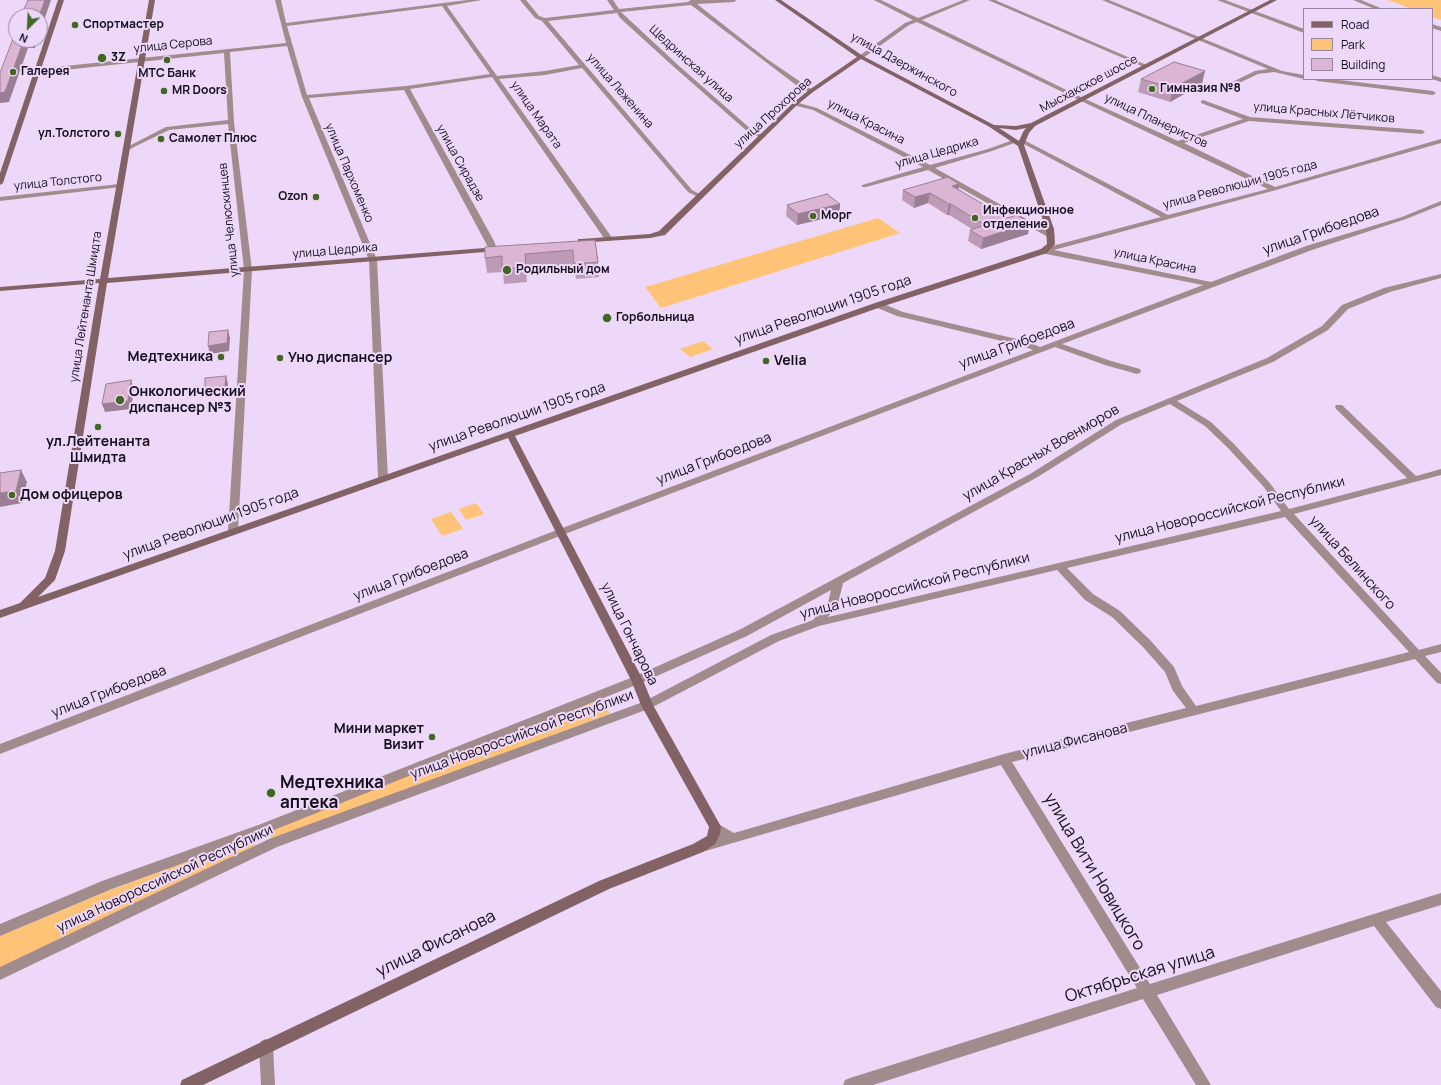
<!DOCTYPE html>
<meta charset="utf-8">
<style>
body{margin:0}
#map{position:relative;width:1441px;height:1085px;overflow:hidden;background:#edd8fa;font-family:Manrope,sans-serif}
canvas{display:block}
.legend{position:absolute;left:1303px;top:8px;width:130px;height:72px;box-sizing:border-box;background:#edd8fa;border:1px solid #9787a1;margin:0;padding:5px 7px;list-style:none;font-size:12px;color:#170e1c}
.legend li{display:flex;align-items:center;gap:8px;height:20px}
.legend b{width:20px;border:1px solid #9787a1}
.north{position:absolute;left:8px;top:8px;width:40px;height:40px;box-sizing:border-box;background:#edd8fa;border:1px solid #9787a1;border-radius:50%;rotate:204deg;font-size:11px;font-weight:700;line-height:16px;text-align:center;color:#170e1c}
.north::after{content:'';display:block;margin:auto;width:14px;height:18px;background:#426721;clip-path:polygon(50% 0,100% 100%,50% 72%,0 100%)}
</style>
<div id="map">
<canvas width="1441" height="1085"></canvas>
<ul class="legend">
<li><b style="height:5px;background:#836265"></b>Road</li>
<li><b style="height:11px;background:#fec376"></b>Park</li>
<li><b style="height:11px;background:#dcb4d4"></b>Building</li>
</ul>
<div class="north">N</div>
</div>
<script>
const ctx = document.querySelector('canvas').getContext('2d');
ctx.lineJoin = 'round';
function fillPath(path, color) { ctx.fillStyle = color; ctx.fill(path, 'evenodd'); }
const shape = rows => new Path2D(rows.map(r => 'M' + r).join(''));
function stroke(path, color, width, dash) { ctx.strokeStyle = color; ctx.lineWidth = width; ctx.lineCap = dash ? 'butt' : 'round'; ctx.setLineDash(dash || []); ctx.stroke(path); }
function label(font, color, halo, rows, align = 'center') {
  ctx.font = font + ' Manrope,sans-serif'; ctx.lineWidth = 4; ctx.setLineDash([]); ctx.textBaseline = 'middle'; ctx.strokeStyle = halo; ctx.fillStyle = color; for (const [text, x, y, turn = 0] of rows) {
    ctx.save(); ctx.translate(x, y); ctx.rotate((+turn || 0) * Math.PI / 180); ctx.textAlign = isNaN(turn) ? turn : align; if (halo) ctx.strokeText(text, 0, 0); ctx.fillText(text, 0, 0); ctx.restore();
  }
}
const green = shape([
 [1388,0,1441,0,1441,20,1432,17,1432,9,1412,9],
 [878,218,900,233,661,308,645,287],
 [703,341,713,349,690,357,680,349],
 [476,503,484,514,466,520,459,509],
 [451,512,463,529,442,536,431,519],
 [601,699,610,714,271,840,270,831],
 [252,837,255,846,0,968,0,936,103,893]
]);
const street = shape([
 [275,0,281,0,286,23,467,0,482,0,447,6,497,76,545,71,579,65,542,21,535,18,520,0,526,0,539,16,545,18,614,10,607,0,613,0,619,9,688,2,691,0,737,0,734,2,697,4,767,59,814,91,809,92,796,85,691,5,621,12,678,65,752,130,766,137,761,138,748,132,674,67,620,18,617,13,548,21,692,190,703,196,700,198,688,192,582,68,545,75,499,79,613,239,609,241,606,241,492,77,410,89,494,241,497,249,493,251,489,249,404,90,309,98,377,260,388,478,383,481,378,478,369,260,302,97,287,46,230,52,234,122,252,270,238,531,233,534,228,531,244,270,228,124,169,130,128,150,123,149,166,127,228,120,224,53,36,73,33,71,36,69,286,43,275,0],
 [442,6,490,74,406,86,307,95,287,26,442,6],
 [874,0,881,0,918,18,963,0,970,0,922,20,1083,98,1178,141,1243,119,1201,103,1201,101,1203,100,1250,117,1422,130,1425,132,1422,134,1249,121,1184,143,1275,187,1441,139,1441,143,1276,190,1054,250,1211,282,1306,246,1402,217,1441,201,1441,205,1406,219,1312,250,1062,344,1111,361,1140,369,1141,371,1140,373,1137,374,1105,365,1055,347,565,534,0,754,0,744,557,530,1033,350,1023,346,897,316,875,307,875,303,881,303,903,312,1029,342,1040,347,1203,285,1041,253,1041,249,1161,217,1020,142,1020,140,1024,140,1168,215,1268,189,1079,100,917,22,909,25,863,58,859,58,859,56,905,23,913,20,874,0],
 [988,0,995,0,1149,66,1144,67,988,0],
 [1102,0,1109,0,1282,71,1304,75,1304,79,1274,72,1258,74,1218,93,1214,93,1214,91,1255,71,1268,69,1102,0],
 [1217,0,1225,0,1304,29,1304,33,1217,0],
 [1353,0,1361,0,1383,9,1375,9,1353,0],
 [1432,24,1441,27,1441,31,1432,28,1432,24],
 [1432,75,1441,78,1441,82,1432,79,1432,75],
 [1314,79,1331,79,1433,91,1436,93,1433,95,1317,81,1314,79],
 [795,102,817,108,930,165,988,149,1013,140,1017,140,1017,142,992,151,935,168,1055,235,1054,237,1048,237,928,170,866,187,862,187,862,185,923,167,813,110,793,105,793,103,795,102],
 [119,184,122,186,121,187,0,201,0,197,119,184],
 [1441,274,1441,278,1390,292,1348,309,1328,330,1273,362,1177,401,1211,422,1234,444,1269,482,1289,509,1407,478,1336,409,1335,407,1336,405,1342,405,1416,476,1441,469,1441,475,1294,514,1419,650,1441,644,1441,652,1425,656,1441,673,1441,684,1437,683,1415,659,1012,762,1150,984,1441,893,1441,905,1386,922,1441,991,1441,1009,1436,1007,1374,926,1157,995,1211,1085,1196,1085,1143,999,873,1085,843,1085,845,1080,850,1078,1137,988,1001,765,702,852,697,851,696,847,697,843,718,837,711,831,709,827,711,823,715,822,734,833,1004,754,1186,708,1173,691,1165,672,1143,647,1112,617,1085,600,1057,570,819,626,779,641,651,708,277,847,0,980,0,967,269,839,643,702,771,635,813,620,828,603,831,590,747,636,641,683,269,832,112,889,0,936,0,924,102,881,261,824,633,677,739,630,1030,474,1116,420,1267,358,1322,326,1342,305,1384,288,1441,274],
 [1170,404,1205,426,1228,448,1263,486,1281,511,828,617,838,604,843,583,1036,478,1122,424,1170,404],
 [1285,517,1409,652,1196,706,1182,686,1174,667,1151,641,1120,611,1093,594,1067,568,1285,517],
 [266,1039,271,1041,273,1046,275,1085,261,1085,259,1046,261,1041,266,1039]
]);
const secondary = shape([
 [58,0,64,0,3,183,0,185,0,173,58,0],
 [149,0,155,0,108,278,497,247,501,249,497,251,107,283,65,551,55,580,38,597,875,303,1041,249,1047,244,1046,229,1018,146,988,126,861,59,813,92,797,105,665,235,650,238,578,243,578,239,581,239,650,234,659,231,793,103,809,90,857,57,775,0,781,0,863,56,994,125,1016,126,1031,123,1270,0,1277,0,1035,126,1029,133,1024,145,1054,229,1055,244,1047,253,881,307,515,436,643,680,653,705,719,823,721,827,720,834,715,844,703,852,609,889,203,1085,180,1085,182,1080,599,881,693,844,707,836,709,827,641,705,631,680,508,438,0,618,0,610,20,603,45,578,55,551,99,283,0,291,0,287,100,279,149,0],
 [999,128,1016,130,1026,128,1023,132,1019,141,999,128]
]);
const wall = shape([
 [1141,79,1202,84,1170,102,1138,92],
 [959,184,958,189,1028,234,981,249,968,241,970,230,972,229,949,215,947,215,928,203,914,208,902,200,903,190],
 [840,204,839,215,797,225,786,216,787,205],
 [595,240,598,262,599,277,576,279,574,265,526,269,527,282,504,284,503,272,487,273,485,258]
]);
const shadedWall = shape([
 [45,0,51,0,40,32,40,16,39,16],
 [24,40,37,40,35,48,28,48,9,102,0,103,0,93],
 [1205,71,1202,84,1170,102,1173,88],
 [959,184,958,194,952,186],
 [930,193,928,203,914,208,915,197],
 [840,204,839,215,797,225,798,214],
 [949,204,951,204,949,215,947,215],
 [1030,223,1028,234,981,249,983,238],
 [228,330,230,338,229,351,210,354,208,346],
 [226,376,228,384,228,394,207,397,205,389],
 [131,380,134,389,131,409,105,412,102,404],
 [21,470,27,482,22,503,0,507,0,493]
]);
const building = shape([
 [28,0,45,0,39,16,21,16,28,0],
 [16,31,16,40,24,40,5,92,0,93,0,73,16,31],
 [1174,62,1205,71,1173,88,1141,79,1174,62],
 [948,177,959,184,952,186,1007,218,1017,215,1030,223,983,238,970,230,985,225,951,204,949,204,930,193,915,197,903,190,948,177],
 [827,194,840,204,798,214,787,205,827,194],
 [595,240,598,262,574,264,573,250,525,254,526,267,502,269,502,256,485,258,485,247,595,240],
 [228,330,227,343,208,346,209,332,228,330],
 [226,376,225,386,205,389,205,378,226,376],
 [131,380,128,401,102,404,106,384,131,380],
 [21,470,16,491,0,493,0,473,21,470]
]);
const markers = [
 [75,25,4,"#426721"],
 [102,58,5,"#426721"],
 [167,60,4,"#426721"],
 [13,72,4,"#426721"],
 [1152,89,4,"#426721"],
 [164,91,4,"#426721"],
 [118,134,4,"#426721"],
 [161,139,4,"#426721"],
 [316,197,4,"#426721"],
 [813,216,4,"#426721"],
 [975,218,4,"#426721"],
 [507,270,5,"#426721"],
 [607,318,5,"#426721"],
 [221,357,4,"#426721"],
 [280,358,4,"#426721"],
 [766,361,4,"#426721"],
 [120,400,5,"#426721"],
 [98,427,4,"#426721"],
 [12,495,4,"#426721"],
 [432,737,4,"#426721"],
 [271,793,5,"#426721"]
];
const farPoinames = [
 ["Спортмастер",83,25],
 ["3Z",111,58],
 ["Галерея",21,72],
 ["МТС Банк",167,74,"center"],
 ["Гимназия №8",1160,89],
 ["MR Doors",172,91],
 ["ул.Толстого",110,134,"right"],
 ["Самолет Плюс",169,139],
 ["Ozon",308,197,"right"],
 ["Инфекционное",983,211],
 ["отделение",983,225],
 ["Морг",821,216],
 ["Родильный дом",516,270],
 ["Горбольница",616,318]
];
const farStreetnames = [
 ["улица Серова",173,45,-6],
 ["Щедринская улица",691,64,42],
 ["улица Дзержинского",904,65,29],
 ["Мысхакское шоссе",1089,84,-28],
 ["улица Леженина",620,91,49],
 ["улица Прохорова",773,113,-42],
 ["улица Красных Лётчиков",1324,113,5],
 ["улица Марата",536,115,55],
 ["улица Планеристов",1156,121,25],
 ["улица Красина",866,122,27],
 ["улица Цедрика",937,153,-16],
 ["улица Сирадзе",460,163,61],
 ["улица Пархоменко",349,173,67],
 ["улица Толстого",58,182,-6],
 ["улица Революции 1905 года",1240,185,-15],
 ["улица Челюскинцев",229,220,-96],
 ["улица Цедрика",335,251,-5],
 ["улица Красина",1155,261,12],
 ["улица Лейтенанта Шмидта",86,307,-81]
];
const streetNames = [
 ["улица Грибоедова",1321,231,-19],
 ["улица Революции 1905 года",823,310,-19],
 ["улица Грибоедова",1017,344,-20],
 ["улица Революции 1905 года",517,417,-19],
 ["улица Красных Военморов",1041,453,-30],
 ["улица Грибоедова",714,459,-21],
 ["улица Новороссийской Республики",1230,510,-14],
 ["улица Революции 1905 года",211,524,-20],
 ["улица Белинского",1352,563,48],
 ["улица Грибоедова",411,575,-21],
 ["улица Новороссийской Республики",915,586,-14],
 ["улица Гончарова",629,634,64],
 ["улица Грибоедова",109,692,-21],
 ["улица Новороссийской Республики",522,735,-20],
 ["улица Фисанова",1075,741,-14],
 ["улица Новороссийской Республики",165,879,-25]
];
const poiNames = [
 ["Медтехника",213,357,"right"],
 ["Уно диспансер",288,358],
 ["Velia",774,361],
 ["Онкологический",129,392],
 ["диспансер №3",129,408],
 ["ул.Лейтенанта",98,442,"center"],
 ["Шмидта",98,458,"center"],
 ["Дом офицеров",20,495],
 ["Мини маркет",424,729,"right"],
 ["Визит",424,745,"right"]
];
const nearPoinames = [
 ["Медтехника",280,783],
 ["аптека",280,803]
];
const nearStreetnames = [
 ["улица Вити Новицкого",1094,872,59],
 ["улица Фисанова",436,944,-26],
 ["Октябрьская улица",1140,975,-17]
];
fillPath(green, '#fec376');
fillPath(street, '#a28b8d');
fillPath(secondary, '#836265');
fillPath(wall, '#bd9bb6');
fillPath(shadedWall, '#9a7e94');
fillPath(building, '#dcb4d4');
stroke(building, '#9a7e94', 1);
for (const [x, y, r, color] of markers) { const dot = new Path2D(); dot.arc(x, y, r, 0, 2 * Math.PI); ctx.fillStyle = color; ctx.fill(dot); stroke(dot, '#edd8fa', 1.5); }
label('bold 12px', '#170e1c', '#edd8fa', farPoinames, 'left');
label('12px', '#170e1c', '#edd8fa', farStreetnames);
label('14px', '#170e1c', '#edd8fa', streetNames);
label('bold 14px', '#170e1c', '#edd8fa', poiNames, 'left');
label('bold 17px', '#170e1c', '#edd8fa', nearPoinames, 'left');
label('17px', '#170e1c', '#edd8fa', nearStreetnames);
</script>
